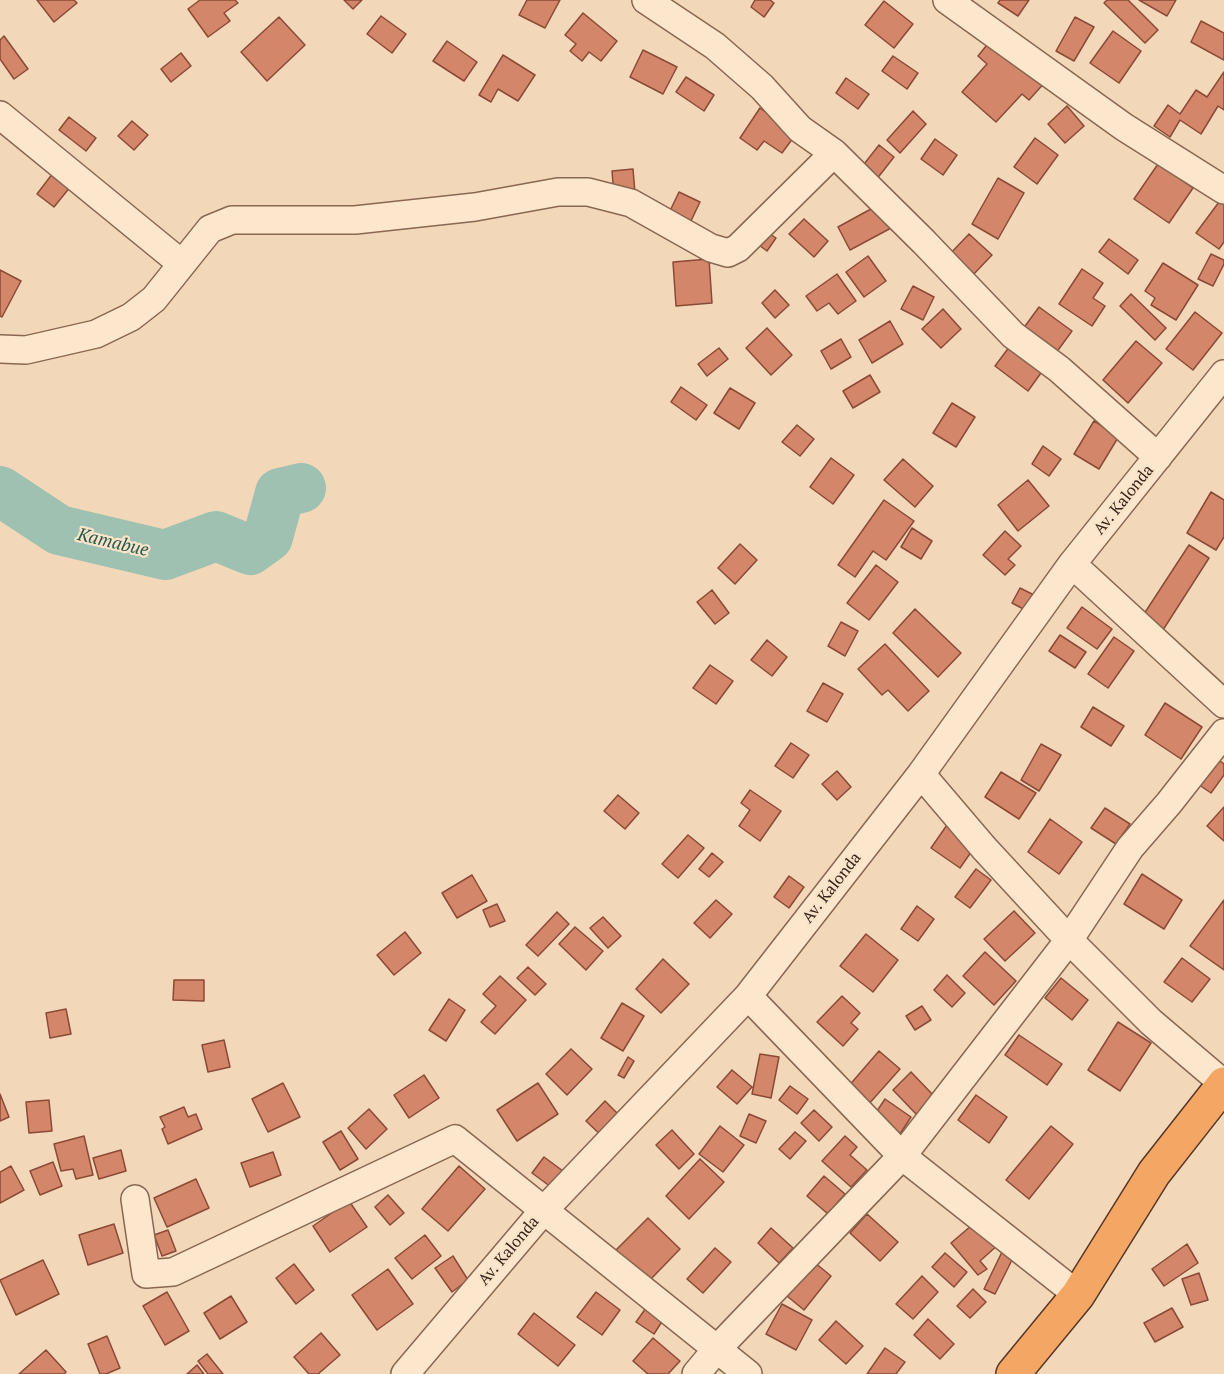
<!DOCTYPE html>
<style>
body{margin:0}
canvas{display:block;background:#f2d8b9}
</style>
<canvas width="1224" height="1374"></canvas>
<script>
const ctx = document.querySelector('canvas').getContext('2d');
ctx.lineJoin = 'round';
const shape = rows => new Path2D(rows.map(r => 'M' + r).join(''));
function stroke(path, color, width, dash) { ctx.strokeStyle = color; ctx.lineWidth = width; ctx.lineCap = dash ? 'butt' : 'round'; ctx.setLineDash(dash || []); ctx.stroke(path); }
function fillPath(path, color) { ctx.fillStyle = color; ctx.fill(path, 'evenodd'); }
function label(font, color, halo, rows, align = 'center') {
  ctx.font = font + ' "PT Serif",serif'; ctx.lineWidth = 4.5; ctx.setLineDash([]); ctx.textBaseline = 'middle'; ctx.strokeStyle = halo; ctx.fillStyle = color; for (const [text, x, y, turn = 0] of rows) {
    ctx.save(); ctx.translate(x, y); ctx.rotate((+turn || 0) * Math.PI / 180); ctx.textAlign = isNaN(turn) ? turn : align; if (halo) ctx.strokeText(text, 0, 0); ctx.fillText(text, 0, 0); ctx.restore();
  }
}
const river = shape([
 [0,491,59,530,165,555,216,536,250,550,268,537,280,493,301,488]
]);
const building = shape([
 [37,0,74,0,77,3,54,22,37,0],
 [200,0,235,0,238,3,224,13,230,21,208,37,188,9,200,0],
 [344,0,362,0,353,9,344,0],
 [527,0,560,0,545,28,519,15,527,0],
 [755,0,770,0,774,3,764,17,751,7,755,0],
 [1000,0,1029,0,1018,16,998,3,1000,0],
 [1107,0,1128,0,1158,30,1145,43,1104,3,1107,0],
 [1139,0,1176,0,1167,16,1139,0],
 [884,1,913,24,894,48,865,25,884,1],
 [583,13,617,41,601,61,589,52,582,61,570,51,576,44,565,35,583,13],
 [381,16,406,34,392,53,367,34,381,16],
 [279,17,305,45,267,81,241,52,279,17],
 [1075,17,1094,27,1074,61,1056,51,1075,17],
 [1201,21,1224,33,1224,60,1191,42,1201,21],
 [1113,31,1141,51,1119,83,1090,63,1113,31],
 [995,35,1047,80,1029,100,1022,94,996,122,962,92,987,64,978,56,995,35],
 [4,36,28,69,14,79,0,59,0,40,4,36],
 [447,41,477,62,464,81,433,61,447,41],
 [643,50,677,67,663,94,630,77,643,50],
 [181,53,191,66,171,82,161,69,181,53],
 [503,55,535,75,518,101,498,89,491,102,479,95,503,55],
 [893,56,918,73,907,89,882,71,893,56],
 [1224,72,1224,110,1218,106,1201,134,1180,120,1170,137,1154,126,1168,105,1180,114,1196,90,1207,97,1224,72],
 [686,77,714,95,704,111,676,92,686,77],
 [846,78,869,94,858,109,836,93,846,78],
 [1067,106,1084,126,1065,143,1048,124,1067,106],
 [760,108,796,134,782,153,764,141,757,150,740,138,760,108],
 [913,111,926,124,900,153,887,140,913,111],
 [69,117,96,138,86,151,59,130,69,117],
 [132,121,148,135,134,150,118,136,132,121],
 [1035,138,1058,155,1037,184,1014,167,1035,138],
 [935,139,957,155,943,175,921,159,935,139],
 [879,145,894,157,876,180,861,168,879,145],
 [1158,164,1193,188,1169,223,1134,199,1158,164],
 [633,169,635,193,614,196,612,171,633,169],
 [53,173,71,186,54,207,37,194,53,173],
 [998,178,1024,193,998,239,972,224,998,178],
 [679,192,700,202,689,225,668,215,679,192],
 [1222,198,1224,200,1224,242,1219,249,1196,233,1222,198],
 [880,204,893,227,850,250,838,227,880,204],
 [804,219,828,241,814,257,789,234,804,219],
 [761,228,776,238,767,251,752,240,761,228],
 [969,234,992,255,971,277,949,255,969,234],
 [1109,239,1138,260,1128,274,1099,252,1109,239],
 [1211,254,1224,260,1224,264,1213,286,1198,279,1211,254],
 [868,256,886,281,864,297,846,272,868,256],
 [709,259,712,303,676,306,673,262,709,259],
 [1163,263,1198,285,1176,320,1151,305,1155,298,1145,291,1163,263],
 [1082,269,1103,283,1093,298,1105,306,1092,326,1059,304,1082,269],
 [0,270,21,281,2,317,0,316,0,270],
 [837,274,856,301,838,314,829,303,817,311,806,296,837,274],
 [913,286,934,297,923,320,901,309,913,286],
 [775,290,789,305,775,318,762,303,775,290],
 [1131,294,1166,328,1155,340,1120,306,1131,294],
 [1039,307,1072,331,1053,357,1020,333,1039,307],
 [943,309,961,329,941,348,922,329,943,309],
 [1195,312,1222,333,1193,370,1166,349,1195,312],
 [890,321,903,344,872,363,859,340,890,321],
 [767,328,792,355,771,375,746,348,767,328],
 [841,339,851,357,831,369,821,351,841,339],
 [1136,341,1162,363,1128,403,1103,380,1136,341],
 [1013,342,1046,366,1028,391,995,366,1013,342],
 [719,348,728,359,707,376,698,364,719,348],
 [870,375,880,392,853,408,843,391,870,375],
 [681,387,707,405,696,420,671,402,681,387],
 [730,388,755,403,739,429,714,413,730,388],
 [952,403,975,417,956,447,933,433,952,403],
 [1094,421,1119,436,1099,469,1074,454,1094,421],
 [797,425,814,439,800,456,782,442,797,425],
 [1043,446,1061,459,1049,476,1032,464,1043,446],
 [831,458,854,475,833,504,810,487,831,458],
 [903,459,933,486,915,507,884,480,903,459],
 [1028,480,1049,506,1018,531,998,505,1028,480],
 [1211,492,1224,500,1224,537,1216,550,1187,533,1211,492],
 [884,500,914,521,886,560,873,551,855,577,838,565,884,500],
 [912,528,932,541,921,559,901,547,912,528],
 [1005,531,1021,546,1008,559,1015,565,1005,575,983,555,1005,531],
 [740,544,757,560,735,584,718,568,740,544],
 [1189,545,1209,558,1163,630,1142,617,1189,545],
 [876,565,898,582,869,620,847,603,876,565],
 [1020,588,1040,598,1031,613,1012,603,1020,588],
 [712,590,729,613,715,624,697,602,712,590],
 [1082,607,1112,629,1097,649,1067,628,1082,607],
 [915,609,961,653,938,677,893,633,915,609],
 [841,622,858,631,845,656,828,646,841,622],
 [1060,635,1086,652,1075,668,1049,651,1060,635],
 [1114,637,1134,651,1108,688,1088,674,1114,637],
 [767,640,787,657,772,676,751,660,767,640],
 [885,644,929,691,908,711,888,690,882,695,858,669,885,644],
 [710,665,733,681,716,704,693,688,710,665],
 [823,683,843,694,827,722,807,711,823,683],
 [1165,703,1202,727,1181,759,1145,735,1165,703],
 [1093,707,1124,726,1111,746,1081,727,1093,707],
 [791,743,809,755,793,778,775,766,791,743],
 [1041,744,1061,755,1039,791,1021,780,1041,744],
 [1210,754,1224,764,1224,775,1211,793,1192,780,1210,754],
 [837,771,851,787,837,800,822,784,837,771],
 [1001,772,1036,793,1019,819,985,797,1001,772],
 [750,790,781,811,760,841,739,826,750,810,741,803,750,790],
 [618,795,639,813,625,829,604,811,618,795],
 [1224,807,1224,841,1207,826,1224,807],
 [1105,808,1130,824,1116,844,1091,828,1105,808],
 [1050,819,1082,842,1059,874,1028,852,1050,819],
 [947,825,976,845,960,868,931,848,947,825],
 [688,835,704,848,678,878,662,864,688,835],
 [712,853,723,862,709,877,699,869,712,853],
 [976,869,991,880,970,908,955,897,976,869],
 [1142,874,1182,900,1164,929,1124,904,1142,874],
 [472,875,487,901,457,918,442,893,472,875],
 [789,876,804,887,789,908,774,897,789,876],
 [716,900,732,914,710,938,694,923,716,900],
 [1224,900,1224,970,1190,946,1224,900],
 [497,904,505,921,490,927,483,910,497,904],
 [917,906,934,919,918,941,901,929,917,906],
 [1014,911,1035,933,1005,961,984,939,1014,911],
 [557,912,569,924,538,956,526,945,557,912],
 [603,917,621,936,608,948,590,928,603,917],
 [575,927,603,951,586,970,559,944,575,927],
 [405,932,421,953,394,975,377,955,405,932],
 [866,934,898,960,873,992,840,966,866,934],
 [985,952,1016,981,994,1005,963,976,985,952],
 [1182,958,1210,979,1192,1002,1164,982,1182,958],
 [663,959,689,984,661,1013,636,989,663,959],
 [528,967,546,984,535,995,517,978,528,967],
 [947,975,965,993,952,1007,934,990,947,975],
 [500,976,526,1000,495,1034,481,1022,496,1006,483,994,500,976],
 [1061,978,1088,1000,1072,1020,1045,998,1061,978],
 [174,980,204,980,204,1001,173,1000,174,980],
 [842,996,860,1013,851,1023,858,1029,843,1046,817,1022,842,996],
 [449,999,465,1010,446,1041,429,1030,449,999],
 [622,1003,644,1016,623,1051,601,1038,622,1003],
 [922,1006,931,1020,915,1030,906,1016,922,1006],
 [66,1009,71,1034,50,1038,46,1013,66,1009],
 [1118,1022,1151,1043,1120,1091,1088,1070,1118,1022],
 [1019,1035,1062,1064,1047,1085,1005,1055,1019,1035],
 [224,1040,230,1067,208,1072,202,1045,224,1040],
 [571,1049,592,1069,567,1095,546,1074,571,1049],
 [879,1051,900,1069,867,1106,847,1088,879,1051],
 [760,1054,779,1057,771,1098,752,1094,760,1054],
 [628,1057,634,1061,624,1078,618,1075,628,1057],
 [732,1070,752,1087,737,1104,717,1087,732,1070],
 [911,1072,935,1097,917,1115,893,1090,911,1072],
 [424,1075,439,1098,409,1118,394,1095,424,1075],
 [283,1083,300,1117,268,1132,252,1099,283,1083],
 [538,1083,558,1114,517,1141,497,1110,538,1083],
 [790,1086,808,1099,797,1114,779,1100,790,1086],
 [0,1094,9,1117,0,1121,0,1094],
 [976,1095,1007,1117,989,1143,958,1120,976,1095],
 [885,1099,911,1117,898,1137,871,1120,885,1099],
 [49,1100,52,1131,29,1133,26,1102,49,1100],
 [605,1101,622,1118,604,1138,586,1121,605,1101],
 [184,1107,188,1117,196,1114,202,1129,168,1144,162,1129,165,1127,160,1117,184,1107],
 [369,1109,387,1129,366,1149,348,1128,369,1109],
 [814,1110,832,1127,819,1141,801,1123,814,1110],
 [749,1114,766,1121,756,1143,740,1136,749,1114],
 [720,1126,744,1145,723,1172,699,1154,720,1126],
 [1051,1126,1073,1144,1029,1199,1006,1180,1051,1126],
 [672,1130,694,1154,679,1169,656,1145,672,1130],
 [341,1131,358,1159,340,1170,323,1142,341,1131],
 [795,1132,806,1141,790,1159,779,1149,795,1132],
 [84,1136,93,1175,76,1179,73,1169,61,1171,54,1144,84,1136],
 [845,1136,857,1147,850,1155,867,1170,851,1187,822,1161,845,1136],
 [121,1150,126,1171,99,1179,93,1158,121,1150],
 [273,1152,281,1175,250,1187,241,1163,273,1152],
 [544,1157,563,1171,551,1187,532,1173,544,1157],
 [700,1159,724,1182,689,1219,666,1196,700,1159],
 [53,1162,62,1186,40,1195,30,1171,53,1162],
 [11,1166,24,1190,0,1203,0,1172,11,1166],
 [459,1166,485,1189,448,1231,422,1209,459,1166],
 [824,1176,845,1194,828,1214,807,1196,824,1176],
 [196,1179,209,1208,167,1227,154,1198,196,1179],
 [388,1195,404,1213,390,1225,375,1207,388,1195],
 [349,1201,367,1227,330,1252,313,1226,349,1201],
 [867,1214,898,1242,880,1261,850,1233,867,1214],
 [648,1218,680,1249,649,1281,616,1250,648,1218],
 [978,1220,999,1244,980,1261,987,1269,978,1275,951,1243,978,1220],
 [114,1224,123,1253,88,1265,79,1235,114,1224],
 [771,1228,793,1248,779,1263,758,1243,771,1228],
 [168,1230,176,1251,162,1256,154,1235,168,1230],
 [425,1235,441,1256,412,1279,395,1258,425,1235],
 [1187,1244,1198,1263,1164,1286,1152,1269,1187,1244],
 [715,1248,731,1262,703,1293,687,1279,715,1248],
 [1002,1252,1013,1258,995,1294,984,1289,1002,1252],
 [945,1253,967,1272,954,1287,932,1267,945,1253],
 [453,1256,468,1280,452,1292,435,1268,453,1256],
 [43,1260,59,1294,16,1315,0,1280,43,1260],
 [814,1262,831,1276,804,1310,787,1296,814,1262],
 [294,1264,314,1290,296,1304,276,1278,294,1264],
 [388,1269,413,1304,377,1330,352,1295,388,1269],
 [1199,1273,1208,1300,1191,1305,1182,1279,1199,1273],
 [922,1276,938,1292,913,1319,896,1304,922,1276],
 [973,1289,986,1302,970,1318,957,1306,973,1289],
 [167,1292,189,1331,165,1345,143,1306,167,1292],
 [596,1292,620,1310,602,1335,577,1317,596,1292],
 [231,1296,247,1322,220,1339,204,1313,231,1296],
 [782,1304,812,1320,796,1350,766,1334,782,1304],
 [646,1308,663,1320,654,1334,636,1322,646,1308],
 [1172,1308,1183,1327,1155,1342,1144,1323,1172,1308],
 [534,1313,575,1345,558,1366,518,1334,534,1313],
 [928,1319,954,1344,940,1359,914,1335,928,1319],
 [836,1321,863,1346,846,1364,819,1340,836,1321],
 [321,1333,340,1355,318,1374,309,1374,294,1357,321,1333],
 [107,1336,120,1368,106,1374,100,1374,88,1344,107,1336],
 [653,1338,680,1361,668,1374,648,1374,633,1361,653,1338],
 [885,1348,905,1362,896,1374,867,1374,885,1348],
 [46,1350,66,1372,64,1374,19,1374,46,1350],
 [207,1354,223,1374,208,1374,198,1361,207,1354],
 [197,1365,204,1374,187,1374,197,1365]
]);
const minor = shape([
 [646,0,715,46,762,87,800,129,834,153,924,242,1013,335,1059,369,1158,457],
 [947,0,1124,127,1224,190],
 [0,115,182,264],
 [0,349,26,350,96,334,131,317,154,299,210,229,232,220,355,220,475,207,558,192,588,192,631,203,711,248,728,253,738,248,834,153],
 [1072,564,1224,704],
 [921,774,984,848,1069,940,1151,1022,1224,1084],
 [748,996,902,1156,1078,1295],
 [135,1199,146,1274,173,1272,455,1139,748,1374],
 [405,1374,544,1210,748,996,921,774,1072,564,1224,374],
 [696,1374,716,1350,902,1156,1069,940,1130,848,1169,803,1224,733]
]);
const trunk = shape([
 [1013,1374,1078,1295,1154,1173,1224,1084]
]);
const streetNames = [
 ["Av. Kalonda",1124,500,-51],
 ["Av. Kalonda",832,888,-52],
 ["Av. Kalonda",509,1251,-50]
];
const waterNames = [
 ["Kamabue",113,543,13]
];
stroke(river, '#9ec1b2', 50);
fillPath(building, '#d4866b');
stroke(building, '#8b4a36', 1.5);
stroke(minor, '#896752', 30);
stroke(trunk, '#563628', 36);
stroke(minor, '#fce7cc', 27);
stroke(trunk, '#f4a665', 33);
label('16px', '#372319', '#f9e3c9', streetNames);
label('italic 18px', '#26584d', '#f9e3c9', waterNames);
</script>
